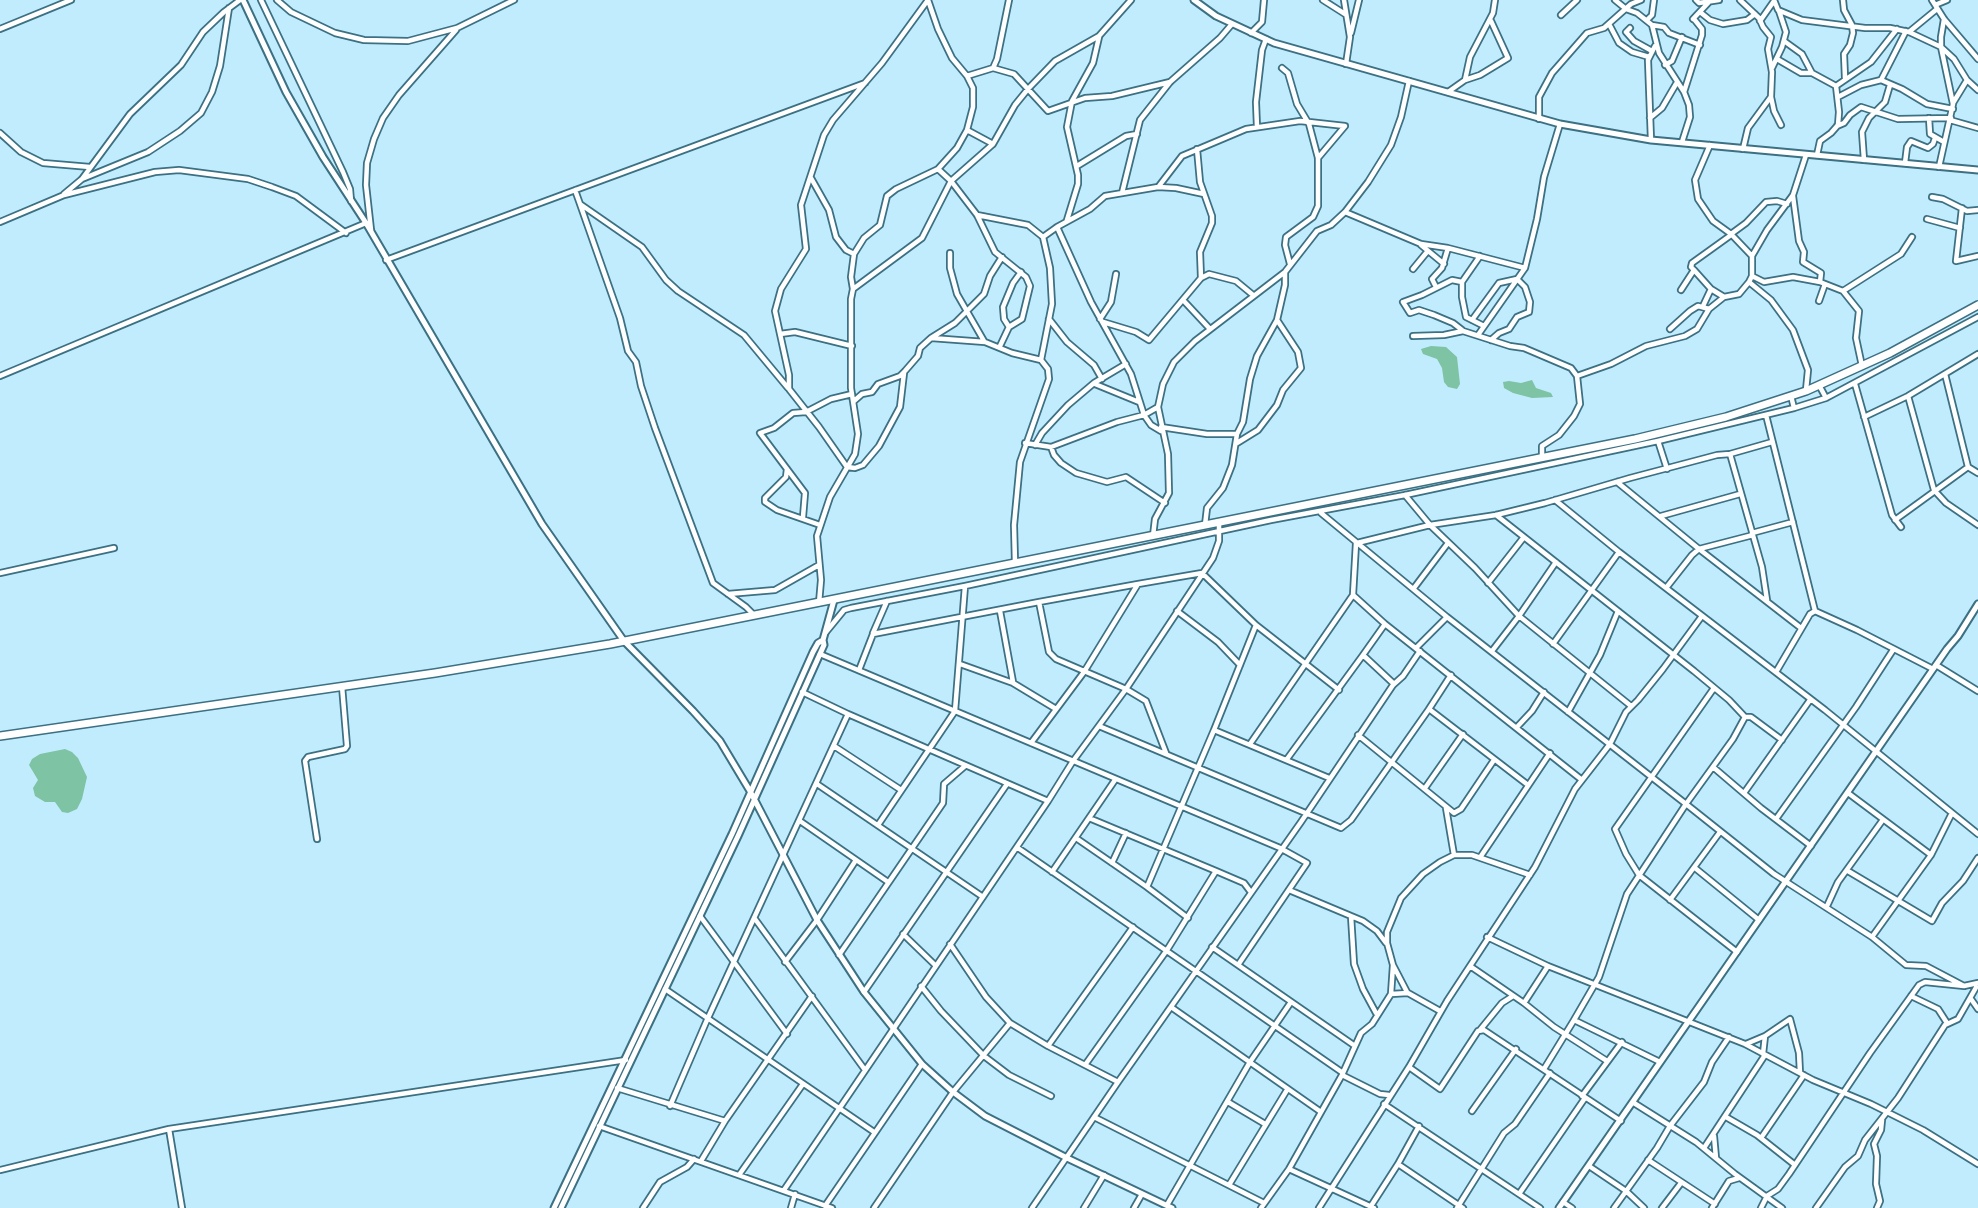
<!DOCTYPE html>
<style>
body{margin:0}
canvas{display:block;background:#c1ecfd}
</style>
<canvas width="1978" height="1208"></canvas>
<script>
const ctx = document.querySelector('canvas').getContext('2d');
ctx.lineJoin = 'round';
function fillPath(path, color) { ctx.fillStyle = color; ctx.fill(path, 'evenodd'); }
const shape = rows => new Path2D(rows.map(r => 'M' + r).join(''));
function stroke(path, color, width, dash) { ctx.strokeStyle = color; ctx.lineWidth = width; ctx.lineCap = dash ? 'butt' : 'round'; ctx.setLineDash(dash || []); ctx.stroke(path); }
const water = shape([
 [1431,346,1446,347,1457,357,1460,384,1457,389,1448,387,1444,382,1442,368,1437,359,1423,354,1421,349],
 [1532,380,1536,388,1551,393,1553,397,1532,398,1513,393,1504,388,1503,382,1509,381,1521,383],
 [65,749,72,752,78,758,87,777,82,799,77,809,68,813,62,812,55,802,45,802,35,796,33,788,38,780,29,765,32,759,40,754]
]);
const minor = shape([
 [261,0,343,172,350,189,351,201],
 [277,0,291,12,335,33,364,40,408,41,457,28,514,0],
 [928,0,938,29,952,58,967,76,973,88,973,107,967,130,993,144],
 [1323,0,1345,14],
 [1344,0,1350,37,1346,64],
 [1615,0,1626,9,1637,13,1652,25,1659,53,1684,92,1689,105,1690,117,1682,142],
 [1696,0,1699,3,1719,0],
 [1740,0,1759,18,1763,27,1771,37,1768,49,1772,72,1771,97,1774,111,1781,125],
 [1774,0,1778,10,1802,20,1865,28,1890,28,1909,32,1941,47,1954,59,1967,80,1978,90],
 [1843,0,1844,10,1852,25,1853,33,1850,45,1844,54,1845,78],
 [1932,0,1944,19,1978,59],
 [1935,5,1947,0],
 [1700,12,1710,20,1723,24,1747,20,1755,14],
 [1561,15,1577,0],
 [1693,19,1709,2],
 [1647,20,1652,15,1654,0],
 [1760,21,1774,1],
 [1609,24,1619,43,1632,52,1649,57],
 [1652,25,1664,27,1669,33,1700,45],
 [1630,28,1626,32,1634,41,1652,51],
 [0,29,71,0],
 [1909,32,1937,9],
 [1251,33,1262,22,1264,0],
 [1351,33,1359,0],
 [1784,41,1802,54,1812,73],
 [1777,59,1801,73,1812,73,1836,86,1839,112,1838,125,1831,133,1820,141,1817,155],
 [1665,65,1672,61,1682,37],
 [993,68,997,59,1009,0],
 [1282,68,1288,73,1297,104,1309,124,1318,158,1318,206,1313,217,1286,237,1285,245,1290,264],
 [1772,68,1782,47,1786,32,1779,11],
 [967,76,993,68,1014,74,1048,111,1085,98,1112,96,1170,82],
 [1465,80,1480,75,1508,58,1491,21],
 [1881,80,1902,89,1927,104,1953,109],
 [1836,86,1871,62,1897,29],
 [1448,92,1465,80,1470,57,1493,13,1495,0],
 [1684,92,1702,35,1702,29,1694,19],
 [1838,97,1861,85,1881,80,1906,31],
 [1953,103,1967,80],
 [1650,118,1662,108,1676,84],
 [1929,118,1930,134,1944,142],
 [1539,119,1539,97,1552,73,1587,33,1604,28,1631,4,1641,0],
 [1950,120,1978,128],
 [1837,126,1844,123,1850,115,1861,107,1898,119,1951,118],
 [1257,127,1256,102,1262,50,1266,39],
 [0,133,21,152,43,163,90,167],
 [1651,140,1648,60,1655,46],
 [1710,145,1695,180,1698,199,1713,221,1731,234,1752,256],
 [1197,149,1200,182,1212,216,1212,223,1200,252,1201,278],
 [1743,149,1748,128,1770,98],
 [1864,160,1862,132,1869,118,1885,102,1890,85],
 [1905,163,1907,147,1911,141,1928,148,1933,144,1935,138],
 [1077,166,1126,136,1137,134],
 [1939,167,1953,104,1941,47,1941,37,1944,19],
 [938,169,951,181,977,215,995,252,1026,277,1030,286,1022,319,1009,327,1000,346],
 [811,178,829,210,836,237,846,250,854,254],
 [82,179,148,152,180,131,201,113,212,92,220,66,229,8],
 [1159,186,1182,156,1246,129,1300,121,1345,126,1318,158],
 [575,190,580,204,642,247,666,280,678,291,744,335,788,388],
 [1122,193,1140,120,1170,82,1220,38,1232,24],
 [64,194,82,179,130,114,181,65,203,32,224,12,240,0],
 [1793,196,1799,241,1804,252,1803,262,1821,273,1820,282],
 [1932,197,1943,199,1967,211,1978,210],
 [580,204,620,318,628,351,636,362,641,386,655,428,713,583,746,607,753,614],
 [1962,208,1956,261,1978,256],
 [1345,212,1421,244,1448,248,1525,268],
 [977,215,1028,225,1043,237],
 [1927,219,1960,228],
 [1067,220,1078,184,1078,175,1067,127,1072,101,1093,63,1099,37],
 [0,222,64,195,155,172,179,170,248,179,272,187,296,196,346,233],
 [1057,227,1091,302,1131,374,1144,415,1151,425,1161,431],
 [371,230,366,185,367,163,374,139,383,118,399,95,456,30],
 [1731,234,1746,223,1766,202,1777,201,1787,204],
 [1421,245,1444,264],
 [950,253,950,268,957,294,984,341],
 [1480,256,1462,282,1462,297,1466,317,1484,326],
 [386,260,865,83],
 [1413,269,1427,252],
 [1752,276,1764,282,1793,277,1820,282,1843,291,1901,254,1912,237],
 [1436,287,1432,279,1442,268,1448,248],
 [853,289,851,277,854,254,864,238,880,225,887,196,896,189,938,169,957,148,967,130],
 [1681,290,1694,270,1691,267,1692,263,1731,235],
 [1843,291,1859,311,1856,338,1862,366],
 [1724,297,1739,294,1749,282],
 [1183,300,1210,329],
 [1819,301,1825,284],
 [1703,306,1711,289],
 [1049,319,1067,342,1094,365,1102,379],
 [1100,319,1111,302,1116,274],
 [1472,320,1499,283,1517,279,1525,287,1530,302,1529,312,1517,317,1509,329,1499,333,1491,340],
 [1103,322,1136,332,1149,340,1201,278,1209,274,1236,281,1253,295],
 [1009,327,1004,319,1003,307,1013,283,1021,272],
 [1670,329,1690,311,1698,306,1709,309,1724,297,1711,289,1694,270],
 [1462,330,1453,323,1434,315,1419,310,1410,313,1403,302,1422,295,1452,280,1462,282],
 [780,334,795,332,852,346],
 [1478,335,1525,268,1537,219,1544,177,1560,124],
 [1413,336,1444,335,1463,331,1510,346,1524,348,1571,368,1577,376,1580,404,1574,416,1559,435,1542,446,1542,458],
 [931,338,955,323,984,294,990,276,1002,257],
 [1041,360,1052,304,1050,268,1043,237,1057,227,1090,209,1105,196,1158,187,1176,188,1204,194],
 [904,373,900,407,879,446,863,465,855,468,847,467,819,427,789,389,789,375,775,311,781,289,806,249,801,205,824,135,833,120,882,63,928,0],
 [0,376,366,223],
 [1577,376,1611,364,1646,346,1685,336,1697,329,1709,309],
 [1095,384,1139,402],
 [1855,384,1892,515,1901,527],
 [1819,385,1826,398,1978,317],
 [1806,390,1808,370,1793,330,1771,300,1749,282,1752,276,1752,256,1767,230,1793,195,1806,155],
 [1791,396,1794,408,1826,398],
 [1908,396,1934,490,1946,503,1978,525],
 [854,401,862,394,872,392,878,384,900,376,905,371,918,356,920,348,931,338,985,342,1012,353,1041,360,1048,369,1049,379,1020,462,1014,525,1015,562],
 [1766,415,1815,611],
 [1864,417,1908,396,1978,354],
 [1161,427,1207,434,1237,434],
 [1658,441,1667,469],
 [1025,443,1051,447,1117,422,1144,415,1158,407],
 [1237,443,1258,430,1277,405,1283,390,1301,368,1298,352,1277,320,1285,285,1285,273],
 [1035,445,1042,433,1068,405,1094,383,1126,364],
 [1051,447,1054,455,1061,463,1076,473,1107,482,1126,477,1165,503],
 [1730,454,1762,567,1767,600],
 [1968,467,1978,473],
 [787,469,786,477,765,498,765,502,777,510,820,525],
 [1617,482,1699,549,1801,628],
 [1405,495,1430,525,1475,568,1519,616,1631,706],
 [1555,500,1619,552],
 [1321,513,1447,617,1686,804,1733,739,1745,717],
 [1496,515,1694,671,1729,700,1745,717,1751,717,1782,740],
 [1661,516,1740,494],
 [803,517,805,493,760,433,774,428,793,413,806,412,831,399,852,394],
 [1895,520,1968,467,1945,374],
 [1205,525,1207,508,1223,488,1232,465,1237,434,1243,422,1250,379,1257,356,1277,320],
 [1752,533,1793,522],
 [1153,536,1155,519,1169,493,1168,454,1158,407,1163,384,1174,362,1195,341,1285,272,1317,231,1331,225,1345,212,1368,182,1391,145,1401,117,1409,81],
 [1356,543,1353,595,1385,624,1582,780],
 [1357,543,1430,525,1496,515,1545,503,1630,478,1717,455,1730,454,1772,442],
 [0,573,114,548],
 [1488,583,1524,537],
 [1414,588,1448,543],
 [1666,588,1692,555,1699,549,1753,535],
 [728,594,775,590,819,565],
 [1039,602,1138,584],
 [819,603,821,580,817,536,830,497,855,454,858,434,851,388,851,299,853,289,922,238,951,181,993,144,1015,105,1028,89,1055,61,1099,36,1131,0],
 [1000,611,1013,682],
 [1177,611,1218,642,1240,665],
 [826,632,844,610,851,608,965,586,1271,520,1405,495,1658,441,1794,408],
 [873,633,887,601],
 [1553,644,1619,552,1825,710,1978,834],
 [1416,648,1447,617],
 [1492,651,1519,616,1556,562],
 [820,654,1280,848,1307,863,1238,965],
 [1363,655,1385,624],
 [960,664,1013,683,1056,709],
 [1936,665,1978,691],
 [859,670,873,634,1039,602,1049,652,1056,659,1126,689,1146,701,1166,753],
 [1776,672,1810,614,1815,611,1857,630,1933,669],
 [1714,688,1615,829,1626,854,1639,875,1737,952],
 [802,692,848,714],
 [1429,709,1451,675],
 [1568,712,1600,655,1618,611],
 [1099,726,1341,828,1351,820,1429,709,1528,785],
 [1517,727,1532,711,1544,692],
 [1214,730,1256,625,1339,690],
 [1358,735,1454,813,1461,809,1494,760],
 [1031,743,1084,672,1138,584,1202,573,1256,625],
 [1250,744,1353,595],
 [834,746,901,790],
 [1287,759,1363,655,1394,684],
 [1713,767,1761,808,1811,846],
 [817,784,983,897],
 [1425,788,1463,734],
 [1744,793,1810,700],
 [1848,793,1931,855],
 [1048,801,1073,761,1126,689,1213,558,1219,541,1219,522],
 [1446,808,1454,855],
 [1089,818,1115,780],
 [1776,819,1856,707,1893,650],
 [800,821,888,882],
 [878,825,955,711,965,586],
 [1076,838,1147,887],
 [317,839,305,761,308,757,345,749,347,746,342,686],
 [1018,848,1343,1073],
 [1481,856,1550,753],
 [1112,863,1126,833],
 [1695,868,1759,920],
 [1848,871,1932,921,1942,903,1963,881,1978,858],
 [1052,872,1089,818,1216,871],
 [1289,890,1351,916,1354,964,1363,989,1376,1013],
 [1670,900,1720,832],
 [1827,906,1838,882,1882,821],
 [700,916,787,1034],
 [1351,916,1363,921,1377,931,1386,943],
 [1188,918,1147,887,1214,730,1329,778],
 [755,919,865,1070],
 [903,934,935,965],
 [1487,937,1548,966,1745,1044,1813,1080,1871,1104,1923,1130,1978,1164],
 [1872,937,1931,855,1952,813],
 [1212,947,1355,1046],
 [839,955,943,803,944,784,965,766],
 [785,962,817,920,856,860],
 [1393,965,1387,943,1387,932,1401,898,1423,874,1440,862,1454,855,1472,855,1530,875],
 [1470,966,1524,1003,1554,1027,1607,1061],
 [921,986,941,1011,984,1056,1009,1075,1051,1096],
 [665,989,874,1132],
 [864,992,1007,784],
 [1391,994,1393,965,1407,992],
 [1911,996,1938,1009,1947,1023],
 [1971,999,1978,1009],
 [1524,1003,1548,966],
 [1171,1007,1321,1112],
 [1574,1020,1599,977,1627,894,1686,804,1774,874,1872,937,1906,965,1926,966,1964,986,1978,983],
 [1010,1023,1048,1046,1118,1082],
 [1480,1030,1502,1003,1513,996],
 [1746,1044,1765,1036,1790,1019,1799,1053,1800,1073],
 [1048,1046,1133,927],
 [1763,1054,1765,1036],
 [1085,1065,1167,950,1216,871,1244,883,1250,891],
 [1409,1067,1440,1089,1478,1031,1484,1030,1621,1121],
 [1544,1069,1574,1020,1660,1062],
 [1342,1075,1380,1094,1389,1095],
 [617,1088,725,1121],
 [1582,1096,1622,1042],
 [1228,1102,1265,1124],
 [1634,1103,1696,1142,1735,1174,1782,1208],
 [1384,1104,1540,1208],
 [670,1106,707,1020,848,714,1048,801,784,1190],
 [1472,1111,1516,1049],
 [1094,1117,1264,1203],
 [1726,1117,1757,1135,1795,1165],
 [599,1126,832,1208],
 [1419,1126,1398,1164,1463,1208],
 [169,1129,182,1208],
 [1714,1136,1716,1158],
 [1761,1138,1804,1075],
 [1704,1148,1765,1055],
 [1648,1160,1715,1204],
 [701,1161,725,1121,812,996],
 [1589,1166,1626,1191,1644,1208],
 [1289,1169,1374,1208],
 [0,1170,169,1129,626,1060],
 [739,1175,803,1084],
 [1229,1185,1287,1090],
 [1519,1194,1585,1098],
 [1563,1202,1572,1208],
 [1167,1205,1250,1062,1291,1002],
 [825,1206,922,1064],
 [1371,1206,1398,1164],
 [643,1208,660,1182,687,1167,694,1159],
 [791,1208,795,1194],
 [874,1208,953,1092,1010,1023,986,997,950,944],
 [1032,1208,1118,1082,1301,822,1393,685,1403,676,1420,651],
 [1084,1208,1104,1175],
 [1134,1208,1142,1194],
 [1261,1208,1289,1169,1342,1075,1361,1033,1372,1024,1391,994,1408,993,1440,1011],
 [1319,1208,1409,1067,1447,1001,1535,867,1575,789,1610,744,1626,712,1638,700,1663,669,1702,616],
 [1457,1208,1504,1133,1515,1124,1550,1073],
 [1614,1208,1657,1148,1670,1126,1704,1082,1712,1062,1729,1037],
 [1662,1208,1681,1183],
 [1712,1208,1729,1181,1739,1178],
 [1761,1208,1767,1196,1778,1189,1789,1174,1870,1053,1919,985,1925,982,1964,986],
 [1816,1208,1845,1167,1858,1156,1865,1140,1898,1098,1945,1025,1958,1019,1978,984],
 [1877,1208,1880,1201,1876,1184,1877,1156,1874,1144,1881,1130,1882,1120]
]);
const tertiary = shape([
 [243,0,286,92,323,157,366,223,542,524,624,641,693,711,720,741,750,791,817,920,864,992,922,1064,953,1092,985,1116,1067,1158,1172,1208],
 [1194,0,1216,16,1274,43,1560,124,1651,140,1978,170],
 [554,1208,732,834,813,652,818,643,823,640],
 [561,1208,738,836,824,645,823,640,834,600],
 [1559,1208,1947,649,1958,636,1978,604]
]);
const primary = shape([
 [0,736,435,673,610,644,1635,439,1726,417,1806,391,1890,353,1978,305]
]);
fillPath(water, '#7ec3a3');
stroke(minor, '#3c7083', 8);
stroke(tertiary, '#3c7083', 9);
stroke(primary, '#3c7083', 10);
stroke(minor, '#fff', 4.5);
stroke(tertiary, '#fff', 5);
stroke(primary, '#fff', 7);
</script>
